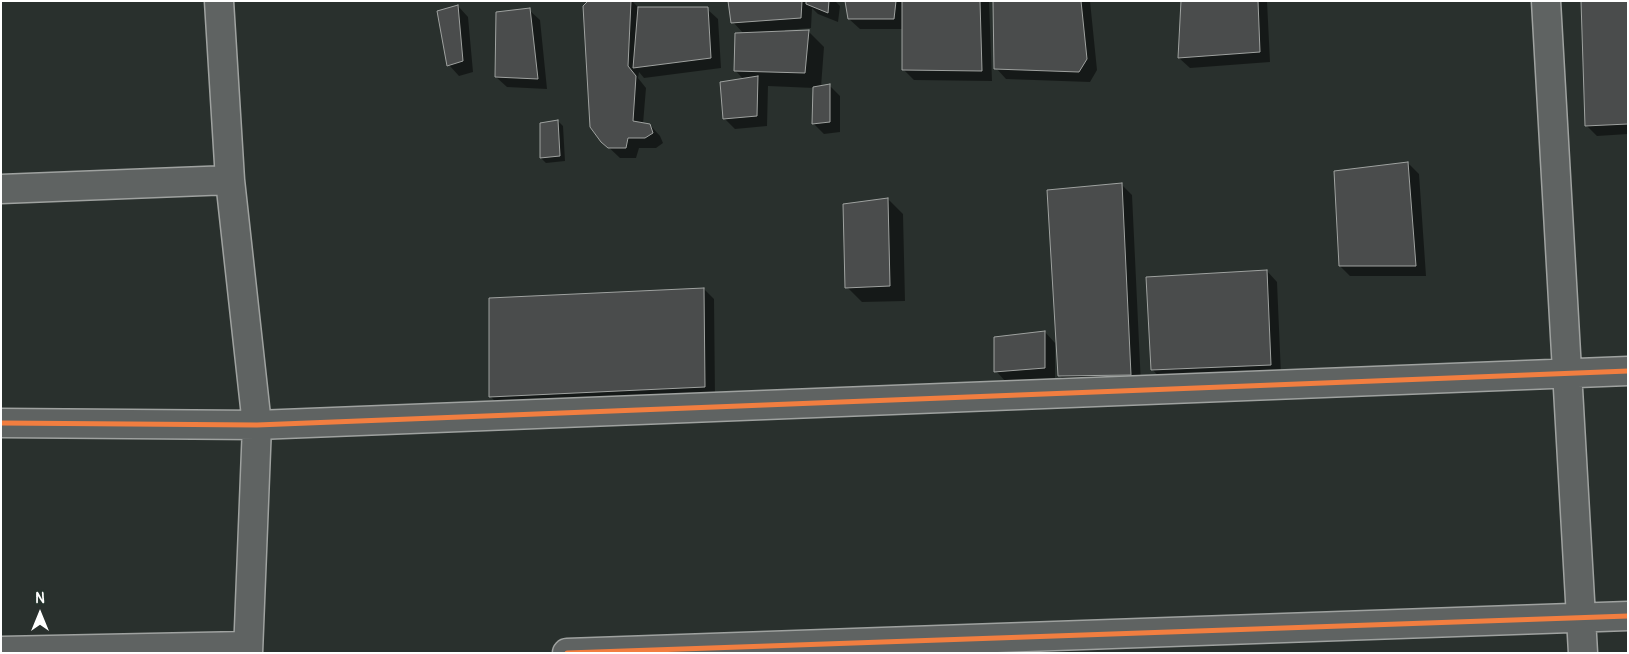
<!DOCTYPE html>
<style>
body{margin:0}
#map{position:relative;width:1629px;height:654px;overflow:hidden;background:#29302d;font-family:Pangolin,sans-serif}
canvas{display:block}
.frame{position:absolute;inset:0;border:2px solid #fff;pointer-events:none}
.north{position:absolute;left:15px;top:589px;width:50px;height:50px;-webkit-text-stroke:4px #26332d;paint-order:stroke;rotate:0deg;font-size:14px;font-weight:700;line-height:20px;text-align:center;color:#fff}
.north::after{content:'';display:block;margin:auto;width:18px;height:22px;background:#fff;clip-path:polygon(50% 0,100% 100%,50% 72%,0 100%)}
</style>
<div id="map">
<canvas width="1629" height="654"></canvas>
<div class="frame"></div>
<div class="north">N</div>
</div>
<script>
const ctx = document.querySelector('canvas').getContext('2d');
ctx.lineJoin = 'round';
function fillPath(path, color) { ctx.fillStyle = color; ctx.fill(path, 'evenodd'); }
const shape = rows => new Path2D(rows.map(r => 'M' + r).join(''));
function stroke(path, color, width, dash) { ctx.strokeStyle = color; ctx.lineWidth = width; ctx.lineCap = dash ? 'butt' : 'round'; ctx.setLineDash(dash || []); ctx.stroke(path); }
const shadow = shape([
 [590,1,632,1,639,8,707,9,718,19,721,68,644,78,639,72,638,78,646,88,643,124,650,125,660,136,663,143,656,148,639,148,636,158,620,158,602,141],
 [729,1,835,1,840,6,838,22,818,14,812,8,811,28,785,30,785,32,808,31,824,47,821,87,829,85,840,96,840,132,824,134,813,123,814,88,768,86,767,126,735,129,724,118,744,80,735,70,744,34,733,22],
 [847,1,989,1,992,81,914,80,903,69,903,29,860,29,849,19],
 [994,1,1090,1,1097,70,1090,82,1006,79,996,68],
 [1182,1,1267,1,1270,62,1190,68,1179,58],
 [1628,1,1628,134,1597,136,1586,125],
 [458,6,468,17,473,72,459,76,449,65],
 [529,10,540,20,547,89,507,87,496,77],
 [558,121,563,126,565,161,546,163,541,158],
 [1408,163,1419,174,1426,276,1350,276,1340,266],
 [1122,185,1132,195,1141,385,1070,386,1060,376],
 [888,199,903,214,905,301,862,302,847,287],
 [1267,271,1277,282,1281,375,1162,380,1152,369],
 [704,289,714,299,715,397,501,407,490,396],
 [1045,332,1055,343,1055,378,1006,382,996,371]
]);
const building = shape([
 [588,1,631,1,628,66,636,76,633,121,650,124,653,133,645,138,628,138,626,148,608,148,601,142,590,127,583,6,588,1],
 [728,1,802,1,801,18,731,23,728,1],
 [806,1,829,1,828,13,806,4,806,1],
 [845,1,896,1,894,19,848,19,845,1],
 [902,1,980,1,982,71,902,70,902,1],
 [993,1,1081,1,1087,59,1079,72,994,69,993,1],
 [1181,1,1258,1,1260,52,1178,58,1181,1],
 [1581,1,1628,1,1628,124,1585,126,1581,1],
 [458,5,463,61,447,66,437,11,458,5],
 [638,7,708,7,711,58,633,68,638,7],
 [530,8,538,79,495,77,496,12,530,8],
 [809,30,805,73,734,71,735,33,809,30],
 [758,76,757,116,723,119,720,82,758,76],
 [830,84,830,122,812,124,813,87,830,84],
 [558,120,560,156,540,158,540,123,558,120],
 [1408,162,1416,266,1339,266,1334,171,1408,162],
 [1122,183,1131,375,1058,376,1047,190,1122,183],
 [888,198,890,286,845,288,843,204,888,198],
 [1267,270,1271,365,1151,370,1146,277,1267,270],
 [704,288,705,387,489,397,489,298,704,288],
 [1045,331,1045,368,994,372,994,337,1045,331]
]);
const minor = shape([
 [219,1,230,180,257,425,248,653],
 [1546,1,1583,653],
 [1,189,230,180],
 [1,423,257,425,1628,371],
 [1,651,247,646],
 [567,653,1628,616]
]);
const cycleway = shape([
 [1,423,257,425,1628,371],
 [567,653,1628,616]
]);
fillPath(shadow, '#0007');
fillPath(building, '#4a4c4c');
stroke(building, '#9fa2a0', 1);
stroke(minor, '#9fa2a0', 31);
stroke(minor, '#5f6362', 28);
stroke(cycleway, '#f27e40', 5);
</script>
